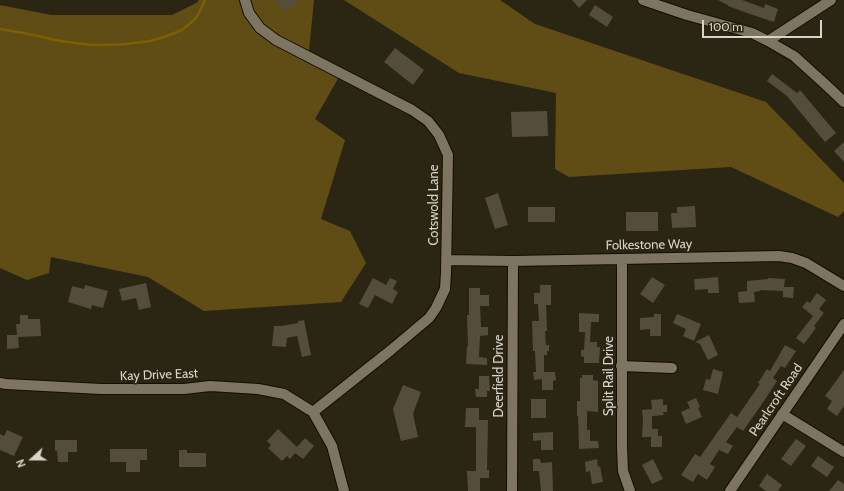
<!DOCTYPE html>
<style>
body{margin:0}
#map{position:relative;width:844px;height:491px;overflow:hidden;background:#2b2513;font-family:Cabin,sans-serif}
canvas{display:block}
.north{position:absolute;left:12px;top:439px;width:40px;height:40px;-webkit-text-stroke:3px #2b2513;paint-order:stroke;rotate:249deg;font-size:11px;font-weight:700;line-height:16px;text-align:center;color:#d9d4c9}
.north::after{content:'';display:block;margin:auto;width:14px;height:18px;background:#d9d4c9;clip-path:polygon(50% 0,100% 100%,50% 72%,0 100%)}
.scale{position:absolute;left:702px;top:20px;width:120px;height:18px;box-sizing:border-box;border:2px solid #d9d4c9;border-top:0;padding-left:5px;font-size:12px;line-height:14px;white-space:nowrap;color:#d9d4c9;-webkit-text-stroke:3px #2b2513;paint-order:stroke}
</style>
<div id="map">
<canvas width="844" height="491"></canvas>
<div class="north">N</div>
<div class="scale">100 m</div>
</div>
<script>
const ctx = document.querySelector('canvas').getContext('2d');
ctx.lineJoin = 'round';
function fillPath(path, color) { ctx.fillStyle = color; ctx.fill(path, 'evenodd'); }
const shape = rows => new Path2D(rows.map(r => 'M' + r).join(''));
function stroke(path, color, width, dash) { ctx.strokeStyle = color; ctx.lineWidth = width; ctx.lineCap = dash ? 'butt' : 'round'; ctx.setLineDash(dash || []); ctx.stroke(path); }
function label(font, color, halo, rows, align = 'center') {
  ctx.font = font + ' Cabin,sans-serif'; ctx.lineWidth = 3.5; ctx.setLineDash([]); ctx.textBaseline = 'middle'; ctx.strokeStyle = halo; ctx.fillStyle = color; for (const [text, x, y, turn = 0] of rows) {
    ctx.save(); ctx.translate(x, y); ctx.rotate((+turn || 0) * Math.PI / 180); ctx.textAlign = isNaN(turn) ? turn : align; if (halo) ctx.strokeText(text, 0, 0); ctx.fillText(text, 0, 0); ctx.restore();
  }
}
const forest = shape([
 [198,0,314,0,308,61,339,77,315,119,345,140,321,219,350,231,366,263,341,302,204,311,148,277,51,257,49,273,27,280,0,268,0,5,51,15,172,15,198,2],
 [344,0,500,0,535,24,766,102,844,183,844,211,838,217,731,167,569,177,555,169,556,93,459,73]
]);
const stream = shape([
 [0,29,24,33,60,41,91,45,104,45,126,44,150,41,164,37,182,30,194,20,199,13,205,0]
]);
const building = shape([
 [275,0,300,0,285,12],
 [572,0,587,0,579,8],
 [718,0,742,0,764,8,765,4,778,9,774,22,747,13,728,6,728,5],
 [595,5,613,17,607,27,589,15],
 [395,48,424,70,413,85,384,62],
 [772,74,797,93,800,90,836,133,825,142,787,96,767,81],
 [547,111,548,136,512,137,511,112],
 [844,142,844,162,834,151],
 [498,193,508,225,495,229,485,198],
 [695,206,696,227,672,228,671,213,677,213,677,207],
 [528,207,555,207,555,222,528,222],
 [626,212,658,212,658,231,626,231],
 [652,277,665,285,653,303,640,294],
 [718,277,719,293,708,293,708,289,695,290,694,281,695,279],
 [373,278,386,285,390,278,397,281,393,289,398,292,392,304,375,295,368,308,359,304],
 [768,278,785,279,784,287,794,287,793,298,783,297,783,291,760,290,760,291,754,292,755,302,739,303,738,292,747,291,747,281,768,279],
 [146,283,151,307,139,310,136,298,122,301,119,289],
 [85,285,108,291,103,308,92,305,91,309,68,302,72,286,84,289],
 [540,285,551,285,551,305,546,305,547,331,545,331,546,345,549,345,549,351,547,351,547,355,544,355,544,372,555,372,556,380,553,381,553,390,542,390,542,379,534,380,533,372,536,372,535,351,533,351,532,321,539,321,538,304,534,304,534,293,540,293],
 [469,288,480,288,480,295,489,295,489,306,480,306,481,327,488,327,488,335,480,336,479,357,487,358,487,365,466,364,467,346,468,346,467,315,469,315],
 [817,293,826,300,819,309,824,313,814,326,816,328,804,344,796,338,813,316,802,307,807,301,810,303],
 [579,313,599,314,599,322,591,322,590,342,597,342,597,347,600,347,599,363,584,363,584,357,581,356,581,350,584,350,585,332,579,332],
 [654,314,661,314,661,336,650,336,650,329,640,330,640,318,654,317],
 [677,314,701,324,694,341,683,336,686,329,673,323],
 [20,315,28,315,28,319,40,319,41,336,18,337,19,348,7,349,7,335,17,335,16,324,20,324],
 [304,320,311,355,302,357,297,336,287,338,286,347,272,346,274,326,281,326,298,323,298,321],
 [709,335,718,355,708,360,700,344,695,342],
 [785,345,796,351,785,368,781,366,773,378,777,381,764,401,743,431,737,427,726,442,733,446,728,454,719,450,710,464,715,467,707,480,698,474,693,482,681,475,695,454,700,457,731,413,737,417,760,384,758,383,767,369,770,371],
 [713,369,723,372,718,394,703,390,706,379,710,380],
 [844,370,844,406,837,416,827,409,832,401,825,396],
 [582,375,593,375,593,380,598,381,598,412,587,411,587,430,590,430,590,441,598,441,599,448,579,449,578,416,577,416,577,401,580,401,580,378,582,378],
 [479,376,489,376,490,391,487,391,487,397,476,397,475,389,479,389],
 [403,385,421,392,413,414,418,437,401,441,393,409],
 [696,398,700,407,698,408,702,417,686,424,681,412,690,408,687,402],
 [531,399,546,399,546,418,531,418],
 [663,399,663,405,667,405,667,412,663,412,664,415,652,416,652,429,658,429,658,436,662,436,662,447,651,447,651,437,642,437,643,420,642,410,652,409,651,400],
 [466,408,479,408,479,420,488,420,487,470,489,470,489,478,480,478,480,491,468,491,467,471,476,471,476,427,465,427],
 [278,429,297,447,305,438,314,446,303,459,295,453,290,459,287,456,282,461,268,448,271,445,267,441],
 [7,430,23,437,14,456,0,450,0,434,4,436],
 [553,432,553,450,541,450,541,440,533,441,533,433],
 [796,439,806,446,791,466,781,459],
 [55,440,77,440,77,452,68,452,68,462,58,462,57,451,55,451],
 [110,449,147,449,147,460,140,460,140,472,126,472,126,462,110,462],
 [179,450,187,450,187,453,206,453,206,467,179,467],
 [818,456,834,467,827,477,811,466],
 [533,459,540,459,541,463,552,462,553,491,541,491,539,471,533,471],
 [597,459,598,467,600,466,603,482,592,484,590,471,586,472,585,462],
 [653,459,663,479,652,484,642,465],
 [767,474,782,485,778,491,766,491,759,486],
 [838,480,844,484,844,491,829,491]
]);
const minor = shape([
 [245,0,249,13,260,28,276,40,412,110,428,121,439,135,448,155,446,273,445,289,436,308,429,318,391,350,313,412],
 [643,0,687,15,752,33,768,41,794,56,826,85,844,102],
 [768,41,831,0],
 [622,259,622,447,623,471,630,491],
 [447,260,513,261,779,256,792,258,806,263,844,286],
 [621,366,672,368],
 [0,383,6,384,101,389,184,389,210,386,258,389,284,394,313,412,332,446,344,491],
 [782,414,844,452],
 [512,491,513,261],
 [730,491,844,324]
]);
const streetNames = [
 ["Cotswold Lane",434,205,-90],
 ["Folkestone Way",649,245,-1],
 ["Kay Drive East",159,375,-2],
 ["Deerfield Drive",499,376,-90],
 ["Split Rail Drive",609,376,-90],
 ["Pearlcroft Road",776,400,-56]
];
fillPath(forest, '#604d15');
stroke(stream, '#7b6004', 2.5);
fillPath(building, '#554d3b');
stroke(minor, '#140e01', 12);
stroke(minor, '#7d7561', 10);
label('13px', '#d9d4c9', '#2b2513', streetNames);
</script>
